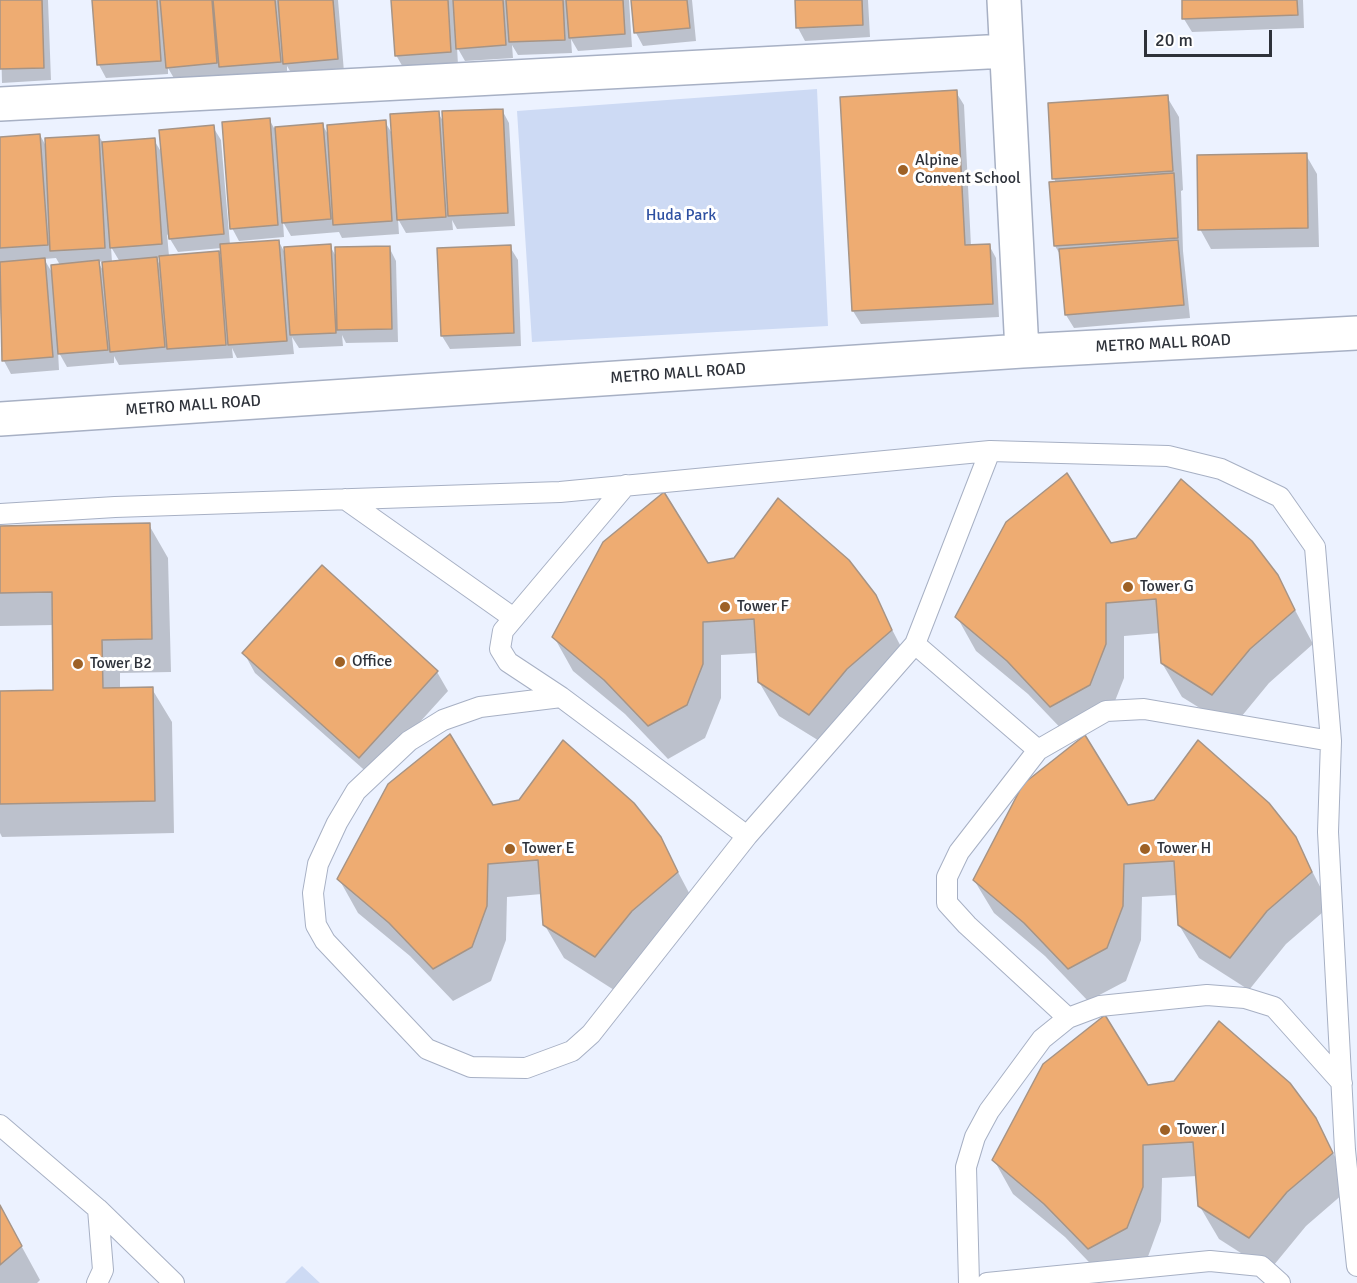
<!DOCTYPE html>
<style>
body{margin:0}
#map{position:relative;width:1357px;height:1283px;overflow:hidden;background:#ecf2ff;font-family:Signika,sans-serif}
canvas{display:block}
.scale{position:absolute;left:1144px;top:30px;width:128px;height:27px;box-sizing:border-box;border:3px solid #2e323a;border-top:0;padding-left:8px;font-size:18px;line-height:21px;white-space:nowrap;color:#2e323a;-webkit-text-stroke:4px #fff;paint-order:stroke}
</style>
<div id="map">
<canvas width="1357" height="1283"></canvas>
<div class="scale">20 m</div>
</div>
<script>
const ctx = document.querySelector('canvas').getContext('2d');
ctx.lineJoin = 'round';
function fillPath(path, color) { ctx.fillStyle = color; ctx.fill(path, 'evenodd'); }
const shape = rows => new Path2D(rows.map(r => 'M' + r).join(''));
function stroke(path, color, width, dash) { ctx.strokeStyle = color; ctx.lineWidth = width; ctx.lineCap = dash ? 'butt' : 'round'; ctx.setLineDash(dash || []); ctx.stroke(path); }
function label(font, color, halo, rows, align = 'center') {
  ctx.font = font + ' Signika,sans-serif'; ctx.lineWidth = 6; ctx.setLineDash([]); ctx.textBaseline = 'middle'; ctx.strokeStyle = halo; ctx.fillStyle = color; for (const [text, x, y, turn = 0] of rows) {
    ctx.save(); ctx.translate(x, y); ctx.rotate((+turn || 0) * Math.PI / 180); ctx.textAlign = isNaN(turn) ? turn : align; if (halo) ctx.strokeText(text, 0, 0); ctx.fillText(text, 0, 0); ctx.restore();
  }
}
const green = shape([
 [817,89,828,326,532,342,517,111],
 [302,1266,320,1283,285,1283]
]);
const shadow = shape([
 [0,0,48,0,51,80,2,83],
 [94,0,338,0,344,72,293,76,287,66,287,75,228,80,225,75,175,80,168,68,168,74,106,78,99,65],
 [392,0,629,0,632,47,578,51,571,39,572,53,518,55,512,45,513,58,465,61,457,47,458,65,404,69,396,55],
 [632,0,692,0,696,41,643,46,636,33],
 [796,0,868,0,870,37,805,41,798,28],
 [1183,0,1303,0,1304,28,1192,32,1184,19],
 [956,92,964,105,971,246,989,245,996,258,999,317,861,324,853,311,842,99],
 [1167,97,1179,117,1183,190,1181,191,1183,251,1190,318,1074,328,1066,315,1061,256,1055,246,1056,183,1054,178],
 [502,110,509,123,515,226,457,229,452,220,453,230,406,233,398,219,399,234,342,238,339,232,291,236,283,222,284,237,239,241,232,228,269,119,274,128,322,124,329,136,385,122,393,135,438,113,445,124],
 [213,127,221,140,230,245,279,242,286,255,330,246,337,258,389,247,396,261,398,342,346,343,342,335,343,346,299,348,292,337,294,354,237,358,232,348,233,358,119,365,114,356,114,363,67,367,58,351,59,370,11,374,4,361,0,307,0,138,40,135,47,148,99,136,103,143,154,140,163,155],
 [167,234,178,252,222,248,223,261,218,252,169,256],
 [111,247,120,262,112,262],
 [161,257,162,269,156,258],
 [56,258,60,265,53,274,44,259],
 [104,261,104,272,98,262],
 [1306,155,1317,174,1319,247,1211,249,1200,229],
 [510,247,518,260,521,346,450,349,442,336],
 [149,525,168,558,171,672,120,673,120,689,152,689,172,722,174,833,2,837,0,833,0,692,55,691,54,625,0,626,0,528],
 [1110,545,1277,576,1313,644,1269,683,1232,728,1182,697,1162,663,1160,633,1124,636,1124,678,1108,719,1071,739,1028,694,976,651,957,617],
 [707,565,874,595,910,664,829,747,779,716,759,682,757,653,721,655,721,698,705,738,668,759,625,714,573,671,554,637],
 [244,653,437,672,448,691,371,776,255,673],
 [492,806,660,838,696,906,614,990,564,958,544,924,542,894,507,897,506,940,491,981,453,1001,410,956,358,913,339,879],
 [1127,807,1295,838,1330,906,1286,944,1249,990,1199,958,1179,925,1177,895,1142,897,1141,940,1126,981,1088,1001,1045,956,994,913,974,880],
 [1147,1087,1315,1119,1351,1187,1306,1226,1269,1271,1219,1239,1199,1205,1197,1176,1162,1178,1161,1221,1146,1262,1108,1282,1065,1237,1013,1194,994,1160],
 [0,1207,40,1280,37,1283,0,1283]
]);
const building = shape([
 [0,0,42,0,44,68,0,69,0,0],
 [92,0,157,0,161,61,97,65,92,0],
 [160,0,212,0,217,63,166,68,160,0],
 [213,0,275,0,281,62,219,67,213,0],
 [278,0,333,0,338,59,283,64,278,0],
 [391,0,448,0,451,52,395,56,391,0],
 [453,0,503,0,506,45,456,49,453,0],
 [506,0,563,0,565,40,509,42,506,0],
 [566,0,623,0,625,34,569,38,566,0],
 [631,0,687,0,690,28,634,33,631,0],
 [795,0,862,0,863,25,796,28,795,0],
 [1182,0,1297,0,1298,15,1182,19,1182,0],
 [957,90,965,245,990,244,993,304,852,311,840,97,957,90],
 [1168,95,1173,171,1052,179,1048,103,1168,95],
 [503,109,508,213,448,216,442,111,503,109],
 [439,111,446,217,397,220,390,114,439,111],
 [270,118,278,225,230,229,222,122,270,118],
 [386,120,392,221,333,225,327,125,386,120],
 [323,123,331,219,282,223,275,127,323,123],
 [214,125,224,234,169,239,159,130,214,125],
 [40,134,48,245,0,248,0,137,40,134],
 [99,135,105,248,50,251,45,138,99,135],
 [155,138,162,244,110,248,102,142,155,138],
 [1307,153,1308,228,1198,230,1197,155,1307,153],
 [1174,173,1178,238,1054,246,1049,182,1174,173],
 [279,240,287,341,228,345,220,244,279,240],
 [1178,240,1184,305,1065,315,1059,249,1178,240],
 [331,244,336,333,290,335,284,247,331,244],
 [511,245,514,333,441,336,437,248,511,245],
 [390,246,392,329,337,330,335,247,390,246],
 [219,251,226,345,167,349,159,256,219,251],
 [157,257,165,347,110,352,102,262,157,257],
 [45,258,53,357,2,361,0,262,45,258],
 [99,260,108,350,58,354,51,265,99,260],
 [1067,473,1111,543,1136,538,1181,479,1252,541,1278,575,1295,610,1250,649,1212,695,1161,663,1156,599,1106,603,1106,644,1090,685,1050,707,1007,661,955,617,1006,522,1067,473],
 [664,492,708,563,734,558,778,498,849,560,876,595,892,630,847,669,809,715,758,682,754,619,703,622,703,664,687,705,648,726,604,680,552,637,603,542,664,492],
 [150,523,152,639,102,640,103,688,153,687,155,801,0,804,0,691,53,690,52,592,0,593,0,526,150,523],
 [322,565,438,671,359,758,242,653,322,565],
 [450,734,493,805,519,800,563,740,634,803,661,837,678,872,632,911,595,957,543,925,538,860,488,864,487,906,472,947,433,969,389,923,337,879,388,784,450,734],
 [1085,735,1128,805,1154,800,1198,740,1269,803,1296,837,1312,872,1267,911,1230,958,1178,925,1174,861,1124,864,1123,906,1107,948,1068,969,1024,923,973,880,1023,784,1085,735],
 [1105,1015,1148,1085,1174,1081,1219,1021,1290,1083,1316,1118,1333,1153,1287,1192,1249,1238,1198,1206,1193,1142,1143,1145,1143,1187,1127,1228,1088,1249,1044,1204,992,1160,1043,1064,1105,1015],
 [0,1205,22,1246,0,1265,0,1205]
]);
const lane = shape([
 [345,499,512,617],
 [0,514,115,507,560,492,990,451,1168,456,1221,469,1280,497,1315,547,1331,741,1328,832,1345,1150,1357,1266],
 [915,644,990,451],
 [561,697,508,662,500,649,503,631,626,485],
 [1038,750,1106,711,1144,709,1331,741],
 [747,836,591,1034,572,1051,526,1068,471,1067,427,1049,325,941,316,925,313,893,318,864,337,823,356,791,409,741,443,720,480,707,561,697,747,836,915,644,1038,750,959,852,947,877,947,903,967,925,1068,1018],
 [0,1125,98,1209,174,1283],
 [97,1283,103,1270,98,1209],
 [969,1283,966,1167,975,1137,989,1111,1042,1039,1068,1018,1100,1006,1207,995,1245,998,1274,1007,1342,1083],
 [987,1283,1210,1261,1261,1266,1280,1283]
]);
const street = shape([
 [1004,0,1022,351],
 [0,104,1006,51],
 [0,419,1022,351,1357,333]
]);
const markers = [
 [903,170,6,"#9e6125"],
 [1128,587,6,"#9e6125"],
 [725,607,6,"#9e6125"],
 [340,662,6,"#9e6125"],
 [78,664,6,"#9e6125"],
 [510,849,6,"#9e6125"],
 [1145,849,6,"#9e6125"],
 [1165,1130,6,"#9e6125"]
];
const poiNames = [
 ["Alpine",915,161],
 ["Convent School",915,179],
 ["Tower G",1140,587],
 ["Tower F",737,607],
 ["Office",352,662],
 ["Tower B2",90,664],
 ["Tower E",522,849],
 ["Tower H",1157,849],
 ["Tower I",1177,1130]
];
const parkNames = [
 ["Huda Park",681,216]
];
const streetNames = [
 ["METRO MALL ROAD",1163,344,-3],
 ["METRO MALL ROAD",678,374,-4],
 ["METRO MALL ROAD",193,406,-4]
];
fillPath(green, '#cddaf4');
fillPath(shadow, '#0003');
fillPath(building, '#eeac72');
stroke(building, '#a69486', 1.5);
stroke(lane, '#a7b0c4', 22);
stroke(street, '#a7b0c4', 36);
stroke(lane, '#fff', 20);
stroke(street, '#fff', 33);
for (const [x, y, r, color] of markers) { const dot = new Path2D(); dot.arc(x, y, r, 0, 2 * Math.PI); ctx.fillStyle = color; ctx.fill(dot); stroke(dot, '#fff', 2); }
label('16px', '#2e323a', '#fff', poiNames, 'left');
label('16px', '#2f51a2', '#fff', parkNames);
label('16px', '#2e323a', '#fff', streetNames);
</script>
